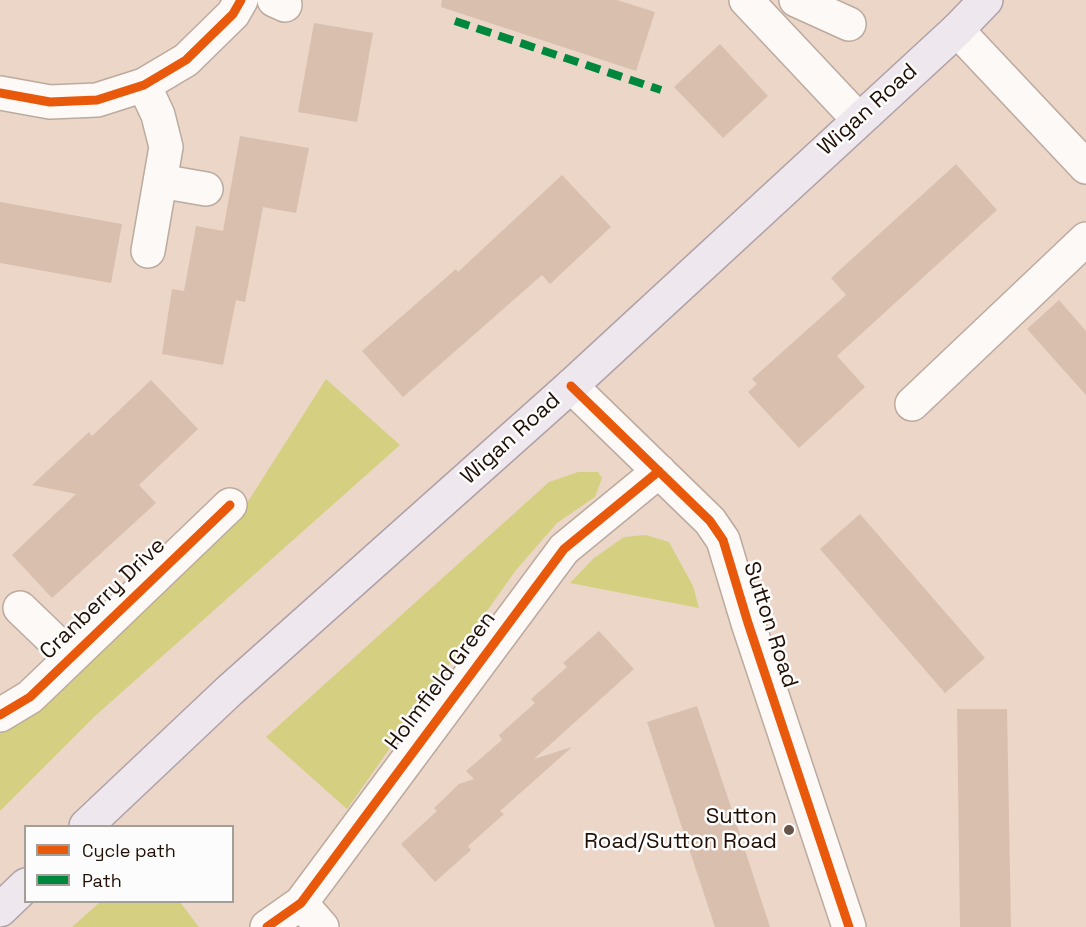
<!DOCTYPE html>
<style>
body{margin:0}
#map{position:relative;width:1086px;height:927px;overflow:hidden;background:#ebd6c8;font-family:"Space Grotesk",sans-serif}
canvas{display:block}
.legend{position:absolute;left:24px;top:825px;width:210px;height:78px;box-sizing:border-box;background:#fcfcfc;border:2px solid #a49e99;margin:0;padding:8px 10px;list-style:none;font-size:18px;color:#211005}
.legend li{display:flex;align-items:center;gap:12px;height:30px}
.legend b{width:30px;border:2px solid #a49e99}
</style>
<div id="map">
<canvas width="1086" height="927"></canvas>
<ul class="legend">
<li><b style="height:8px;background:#e8590c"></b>Cycle path</li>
<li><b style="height:8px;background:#00873e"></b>Path</li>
</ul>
</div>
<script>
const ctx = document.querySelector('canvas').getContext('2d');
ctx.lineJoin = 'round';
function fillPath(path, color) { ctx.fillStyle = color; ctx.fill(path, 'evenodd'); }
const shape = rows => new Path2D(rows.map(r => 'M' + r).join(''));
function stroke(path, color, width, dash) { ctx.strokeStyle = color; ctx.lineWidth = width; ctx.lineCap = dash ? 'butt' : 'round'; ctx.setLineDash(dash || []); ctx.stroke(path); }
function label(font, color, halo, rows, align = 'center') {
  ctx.font = font + ' "Space Grotesk",sans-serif'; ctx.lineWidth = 5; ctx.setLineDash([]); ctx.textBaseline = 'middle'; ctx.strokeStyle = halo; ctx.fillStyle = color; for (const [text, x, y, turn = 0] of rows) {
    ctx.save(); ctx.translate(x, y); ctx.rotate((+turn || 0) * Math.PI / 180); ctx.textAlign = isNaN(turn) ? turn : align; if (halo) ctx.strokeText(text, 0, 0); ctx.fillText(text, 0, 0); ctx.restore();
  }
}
const green = shape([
 [326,379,400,445,95,716,0,811,0,730,197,552,247,503],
 [578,472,598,472,602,478,595,497,557,523,516,570,347,809,266,737,549,482],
 [646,535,669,542,693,586,699,608,570,583,594,558,624,537],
 [100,902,180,902,199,927,72,927]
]);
const building = shape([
 [442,0,617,0,655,12,636,71,441,7],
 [314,23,373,33,357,122,298,112],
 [720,44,768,96,723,138,674,87],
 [240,136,309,148,296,213,263,207,245,302,236,300,223,365,162,354,172,289,184,291,196,226,223,231],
 [956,164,997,210,837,356,865,387,799,448,748,392,757,384,752,379,846,295,831,278],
 [562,175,611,227,550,284,542,275,403,397,362,351,456,269,458,272],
 [0,202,122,224,111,283,0,263],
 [1059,300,1086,331,1086,395,1027,329],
 [151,380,198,429,139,485,156,503,52,598,12,555,76,494,32,485,89,432,92,436],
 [860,514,985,658,945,693,820,549],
 [599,631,634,669,534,759,572,747,500,811,504,814,468,846,471,850,435,882,401,844,437,811,434,808,459,784,474,779,466,771,502,740,499,735,535,703,531,699,567,667,563,663],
 [697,706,729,801,770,927,715,927,647,722],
 [957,709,1007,709,1011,927,960,927]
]);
const minor = shape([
 [274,0,285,5],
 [746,0,858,119],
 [796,0,849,24],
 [957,30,1086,167],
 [144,85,158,115,166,147,148,251],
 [0,93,50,102,97,100,144,85,186,60,233,14,241,0],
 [160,181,206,189],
 [571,386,710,521,723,540,748,623,849,927],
 [912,404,1086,239],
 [20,608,71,657],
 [0,715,30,697,230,505],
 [301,903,322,927],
 [267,927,301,903,564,549,659,471]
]);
const major = shape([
 [86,826,229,691,571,386,957,30,986,0],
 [0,910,26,885]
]);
const quiet = shape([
 [455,21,661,90]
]);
const cycleway = shape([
 [0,93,50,102,97,100,144,85,186,60,233,14,241,0],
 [571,386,710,521,723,540,748,623,849,927],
 [0,715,30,697,230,505],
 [267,927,301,903,564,549,659,471]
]);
const markers = [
 [789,830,6,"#685549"]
];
const streetNames = [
 ["Wigan Road",868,110,-42],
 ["Wigan Road",511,439,-42],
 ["Cranberry Drive",103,599,-44],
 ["Sutton Road",770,625,72],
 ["Holmfield Green",441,681,-53]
];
const poiNames = [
 ["Sutton",777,817],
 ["Road/Sutton Road",777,842]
];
fillPath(green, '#d5d081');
fillPath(building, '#d9bfae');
stroke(minor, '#bcaa9e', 36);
stroke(major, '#aea1a7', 36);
stroke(minor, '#fcf9f7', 33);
stroke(major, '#eee8ee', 33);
stroke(quiet, '#00873e', 8, [15, 8]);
stroke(cycleway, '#e8590c', 9);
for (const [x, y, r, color] of markers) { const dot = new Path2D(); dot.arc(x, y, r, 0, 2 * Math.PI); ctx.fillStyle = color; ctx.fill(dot); stroke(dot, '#fcfcfc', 2); }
label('22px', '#211005', '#fcfcfc', streetNames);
label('22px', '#211005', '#fcfcfc', poiNames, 'right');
</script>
